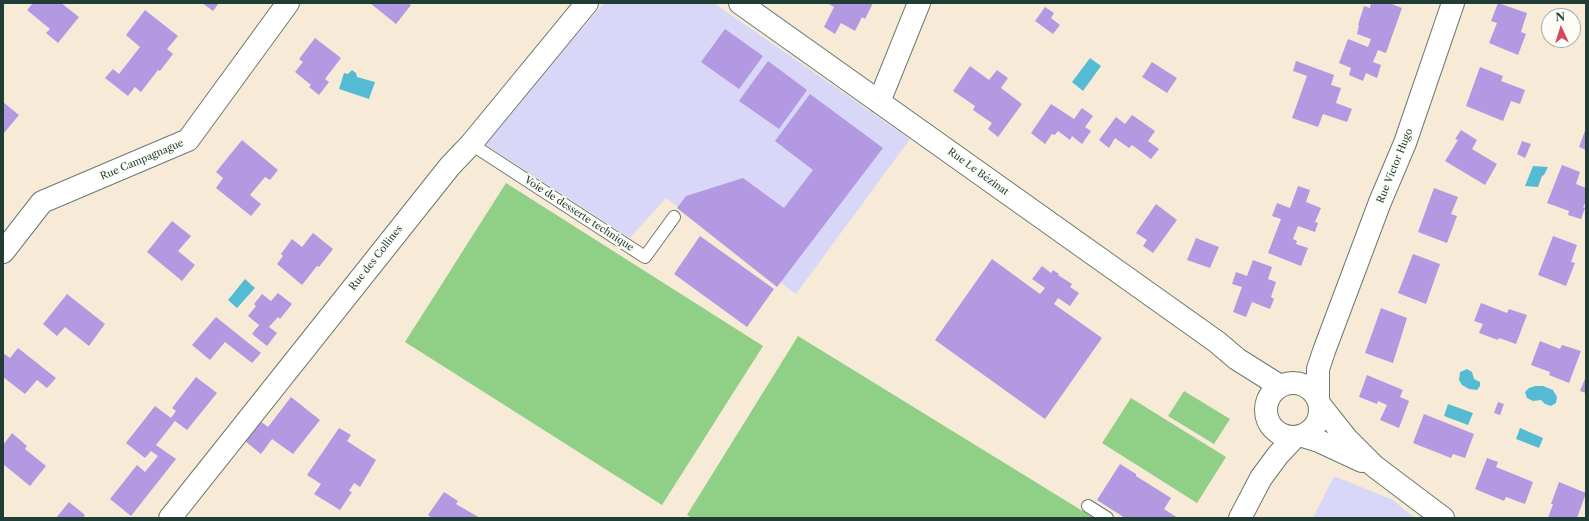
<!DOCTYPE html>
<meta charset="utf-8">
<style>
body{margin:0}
#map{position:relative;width:1589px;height:521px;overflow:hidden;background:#f7ebd8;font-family:"Libre Caslon Text",serif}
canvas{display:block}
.frame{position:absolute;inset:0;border:4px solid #1f3d34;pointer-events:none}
.north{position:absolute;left:1541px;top:8px;width:40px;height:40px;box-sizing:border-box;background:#fdfcf7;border:1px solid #a4b0a9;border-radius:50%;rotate:356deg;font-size:11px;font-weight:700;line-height:16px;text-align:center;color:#1f3d34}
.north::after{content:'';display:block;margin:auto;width:14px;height:18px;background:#d1495b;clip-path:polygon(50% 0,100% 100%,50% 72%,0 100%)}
</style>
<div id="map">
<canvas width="1589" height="521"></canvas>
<div class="frame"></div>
<div class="north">N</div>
</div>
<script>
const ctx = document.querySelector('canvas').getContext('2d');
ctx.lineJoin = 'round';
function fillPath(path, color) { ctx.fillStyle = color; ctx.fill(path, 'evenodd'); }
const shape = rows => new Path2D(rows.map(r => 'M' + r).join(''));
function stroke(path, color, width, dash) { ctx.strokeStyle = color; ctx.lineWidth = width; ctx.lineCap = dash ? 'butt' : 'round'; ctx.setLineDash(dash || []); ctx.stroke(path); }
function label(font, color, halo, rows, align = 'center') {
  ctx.font = font + ' "Libre Caslon Text",serif'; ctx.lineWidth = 4; ctx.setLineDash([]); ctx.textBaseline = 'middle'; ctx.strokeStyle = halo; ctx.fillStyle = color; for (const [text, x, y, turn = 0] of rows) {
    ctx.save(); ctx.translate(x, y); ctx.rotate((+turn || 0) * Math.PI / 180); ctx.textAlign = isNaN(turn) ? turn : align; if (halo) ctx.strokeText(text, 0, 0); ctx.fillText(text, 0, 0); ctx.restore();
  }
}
const built = shape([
 [604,3,714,3,910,139,796,294,666,198,630,238,483,143],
 [1334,476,1393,500,1415,518,1313,518]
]);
const green = shape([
 [506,183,763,346,662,505,405,342],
 [798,336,1094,518,692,518,687,515],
 [1184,391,1230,419,1214,444,1168,416],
 [1131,398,1226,457,1197,503,1102,443]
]);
const water = shape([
 [1090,58,1101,66,1083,91,1072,82],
 [352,70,356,73,357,77,375,82,369,99,339,89,344,73,348,74],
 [1533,166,1548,167,1544,175,1542,176,1538,187,1525,186],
 [245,279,255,288,237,308,228,300],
 [1467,369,1472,372,1474,379,1480,382,1480,386,1477,390,1469,389,1462,385,1459,380,1460,372],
 [1535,386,1543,386,1553,390,1557,397,1556,403,1551,406,1545,404,1541,400,1533,401,1527,398,1525,392,1529,388],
 [1448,404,1473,413,1468,425,1444,416],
 [1520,428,1543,438,1539,448,1516,439]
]);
const building = shape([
 [33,3,61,3,79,17,58,43,46,33,50,29,27,10],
 [202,3,219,3,213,11],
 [370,3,408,3,411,5,396,24],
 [827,3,873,3,865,19,862,17,855,31,841,23,835,34,824,27,834,7],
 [1371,3,1389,3,1402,8,1386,53,1378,50,1373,62,1381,65,1377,78,1366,73,1363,81,1349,75,1351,68,1339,63,1348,39,1368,47,1371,39,1357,34,1359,25,1358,25,1364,6,1370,8],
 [1498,3,1527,13,1521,32,1526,34,1518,55,1489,43,1497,23,1491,21],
 [1045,7,1054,13,1051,18,1060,25,1053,34,1035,21],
 [145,10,178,36,167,49,173,54,160,71,158,70,141,92,135,87,128,96,105,78,113,69,119,74,140,47,126,35],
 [725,29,763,56,739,89,701,62],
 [315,38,341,58,325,79,329,82,319,95,309,87,311,85,295,72,303,62,299,59],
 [768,61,807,90,779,129,739,101],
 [1296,61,1334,75,1331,85,1341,88,1336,103,1352,109,1347,122,1323,114,1318,127,1292,118,1307,76,1293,71],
 [1152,62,1177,78,1167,93,1142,77],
 [970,66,989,80,997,70,1008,78,1001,88,1022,104,998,137,988,129,992,123,973,110,975,106,953,91],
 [1480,67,1503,76,1501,81,1525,90,1520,104,1511,101,1503,121,1466,106],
 [810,94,883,148,777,287,677,208,686,196,743,178,784,208,813,170,775,141],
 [3,102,19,115,4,133,3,132],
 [1051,104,1074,119,1082,108,1093,116,1085,127,1091,131,1082,144,1072,136,1070,140,1058,131,1055,135,1052,134,1045,144,1031,133],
 [1132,115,1155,131,1148,141,1159,149,1151,159,1132,145,1129,148,1115,138,1109,148,1099,140,1116,117,1125,124],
 [1586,128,1586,150,1579,147],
 [1461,130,1477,140,1472,149,1497,164,1485,185,1445,161,1458,140,1455,139],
 [242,140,278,170,270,180,265,177,250,195,261,204,251,216,216,188,223,178,216,172],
 [1522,141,1531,144,1525,158,1517,154],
 [1562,165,1580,172,1576,184,1586,188,1586,202,1583,207,1585,208,1581,219,1568,215,1569,211,1547,203],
 [1298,186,1310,190,1306,202,1321,208,1315,222,1318,223,1315,232,1298,226,1293,239,1297,241,1296,244,1308,248,1301,266,1268,253,1281,219,1272,216,1277,203,1290,208],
 [1434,188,1458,197,1451,214,1457,216,1447,243,1418,232],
 [1156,204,1177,220,1153,253,1143,246,1147,240,1136,233],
 [172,221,191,236,178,251,195,265,182,281,147,252],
 [313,233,333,249,319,267,317,266,302,285,277,264,283,256,281,254,292,239,302,247],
 [700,236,774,289,747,327,674,274],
 [1553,236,1577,245,1571,262,1575,263,1566,286,1538,275],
 [1196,238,1219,247,1210,268,1187,260],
 [1413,254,1440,264,1426,304,1398,293],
 [992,259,1040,294,1045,288,1032,279,1042,266,1051,273,1053,270,1059,274,1058,275,1072,284,1070,287,1079,293,1070,306,1058,298,1054,304,1102,338,1045,419,935,340],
 [1253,260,1272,267,1268,279,1276,282,1271,297,1274,299,1270,309,1252,302,1246,317,1233,312,1242,287,1232,284,1236,272,1247,276],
 [278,293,292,304,280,319,278,317,269,327,277,333,267,346,252,334,259,325,248,316,256,306,254,304,262,294,271,301],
 [67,294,105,324,89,346,65,327,57,336,43,324],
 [1481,303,1507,313,1509,309,1527,315,1516,344,1499,338,1498,340,1479,333,1483,324,1474,321],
 [1381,308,1407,318,1393,363,1365,353],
 [216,317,261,353,252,363,225,342,210,360,192,345],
 [1540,341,1560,349,1562,345,1581,351,1569,383,1549,375,1550,372,1531,365],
 [18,348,56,378,47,388,37,380,25,394,3,377,3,353,10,358],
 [1367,375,1403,390,1400,397,1409,401,1399,428,1380,420,1387,405,1378,401,1377,404,1359,397],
 [1586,376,1586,393,1580,391],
 [196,377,217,393,187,430,175,421,156,445,176,459,131,516,110,499,137,465,145,472,158,456,151,451,145,458,126,443,155,406,171,418,176,411,172,408],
 [291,397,320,420,293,454,272,439,261,454,245,441,260,421,268,427],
 [1498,402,1504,404,1500,415,1494,413],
 [1424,414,1474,434,1465,458,1453,454,1451,458,1413,443],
 [339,428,351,435,347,441,376,460,360,487,354,483,349,491,352,492,340,510,314,494,321,484,307,475],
 [12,433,27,446,25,449,46,466,30,486,3,464,3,445],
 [1487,458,1498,462,1496,467,1533,482,1525,504,1506,497,1504,501,1475,489],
 [1120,464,1136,474,1136,476,1171,498,1164,509,1178,518,1125,518,1097,500],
 [1559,482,1586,493,1577,518,1548,518,1553,504,1551,504],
 [444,492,458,501,456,504,480,518,432,518,428,515],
 [69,502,85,515,83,518,56,518]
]);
const service = shape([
 [471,144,645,257,674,217],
 [1088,506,1107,518]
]);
const minor = shape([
 [740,3,1217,342,1237,359,1280,386],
 [879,102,919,3],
 [3,252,42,202,188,140,288,3],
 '1266 410a27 27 0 1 1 54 0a27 27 0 1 1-54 0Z',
 [1318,398,1318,369,1324,351,1380,202,1405,143,1453,3],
 [1320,405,1347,439,1374,466,1443,518],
 [1303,436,1319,441,1362,461],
 [170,518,450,166,471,144,587,3],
 [1240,518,1261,478,1278,455,1295,437]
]);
const streetNames = [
 ["Rue Campagnague",142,160,-23],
 ["Rue Victor Hugo",1395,166,-68],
 ["Rue Le Bézinat",978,172,36],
 ["Voie de desserte technique",579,214,33],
 ["Rue des Collines",376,258,-52]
];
fillPath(built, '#d9d7f8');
fillPath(green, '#8fcf86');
fillPath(water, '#55bbd4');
fillPath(building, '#b299e1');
stroke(service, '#6b7a6d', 14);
stroke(minor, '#6b7a6d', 24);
stroke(service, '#fff', 12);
stroke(minor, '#fff', 22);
label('10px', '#1f3d34', '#fdfcf7', streetNames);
</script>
